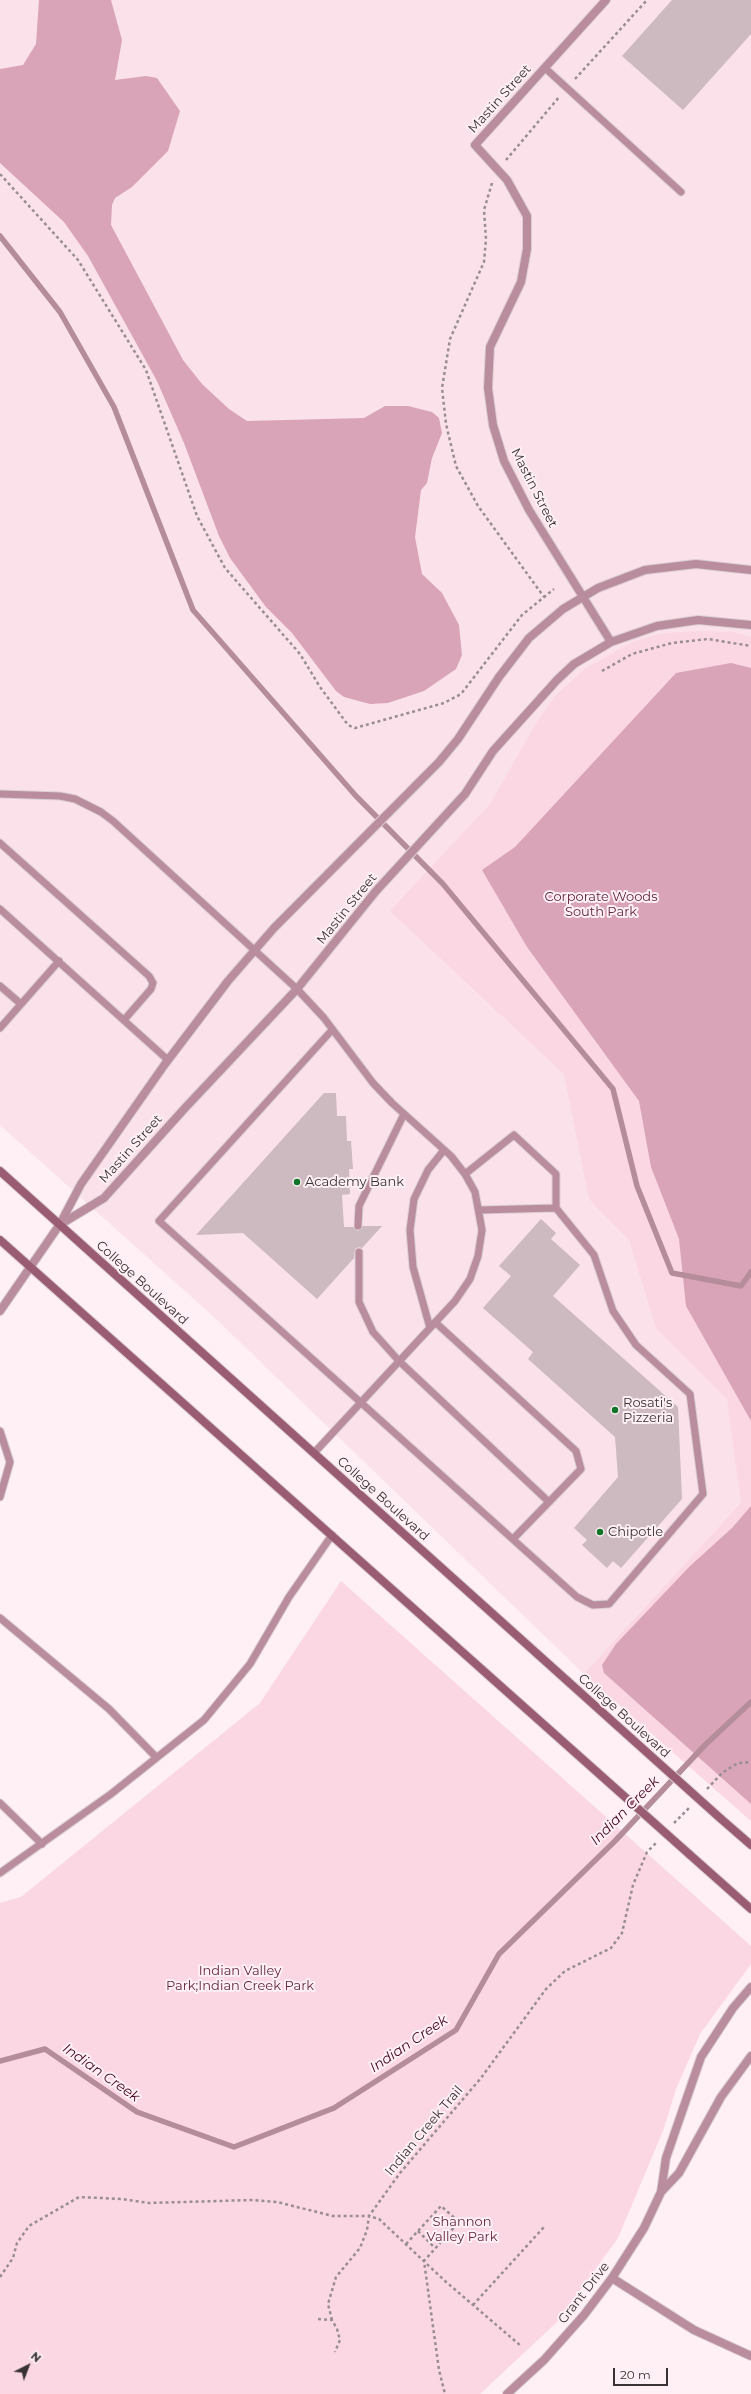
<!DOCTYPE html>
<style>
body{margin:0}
#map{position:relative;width:751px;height:2394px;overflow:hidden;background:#fef0f4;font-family:Montserrat,sans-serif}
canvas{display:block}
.north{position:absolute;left:8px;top:2346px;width:40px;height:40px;-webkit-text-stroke:3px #fef0f4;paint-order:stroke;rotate:42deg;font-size:11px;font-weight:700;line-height:16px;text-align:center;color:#393235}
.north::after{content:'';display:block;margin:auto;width:14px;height:18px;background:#393235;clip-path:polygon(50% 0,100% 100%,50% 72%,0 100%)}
.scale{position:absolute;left:613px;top:2368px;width:55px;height:18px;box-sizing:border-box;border:2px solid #393235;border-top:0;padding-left:5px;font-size:12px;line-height:14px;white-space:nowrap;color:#393235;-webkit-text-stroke:3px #fef0f4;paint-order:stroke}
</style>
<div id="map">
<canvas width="751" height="2394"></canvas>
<div class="north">N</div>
<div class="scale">20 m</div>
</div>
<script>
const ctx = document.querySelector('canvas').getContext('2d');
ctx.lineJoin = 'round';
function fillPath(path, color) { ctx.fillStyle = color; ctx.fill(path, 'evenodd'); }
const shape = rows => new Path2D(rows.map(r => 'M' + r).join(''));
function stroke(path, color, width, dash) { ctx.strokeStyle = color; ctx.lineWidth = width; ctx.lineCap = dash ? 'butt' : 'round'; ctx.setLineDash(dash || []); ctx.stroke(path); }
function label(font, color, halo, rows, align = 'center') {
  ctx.font = font + ' Montserrat,sans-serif'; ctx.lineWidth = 4; ctx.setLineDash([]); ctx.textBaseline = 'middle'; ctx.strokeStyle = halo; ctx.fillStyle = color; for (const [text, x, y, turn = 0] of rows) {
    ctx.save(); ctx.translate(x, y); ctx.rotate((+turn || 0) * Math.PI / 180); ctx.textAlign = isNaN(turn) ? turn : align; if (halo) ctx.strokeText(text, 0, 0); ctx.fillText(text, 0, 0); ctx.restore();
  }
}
const built = shape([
 [0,0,751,0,751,1821,584,1674,215,1318,0,1125]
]);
const green = shape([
 [702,631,733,632,751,637,751,1821,584,1674,741,1503,727,1399,656,1328,629,1240,589,1199,564,1074,390,911,490,804,538,720,557,694,585,669,632,642,664,633],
 [341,1581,751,1946,751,1964,700,2034,676,2089,663,2131,618,2238,557,2322,480,2394,0,2394,0,1903,21,1897,260,1703]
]);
const forest = shape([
 [39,0,111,0,122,40,115,80,146,76,157,78,180,111,168,151,132,187,115,198,112,205,111,225,183,360,202,384,229,409,247,421,364,418,385,406,408,406,432,412,439,418,442,433,432,458,427,483,421,490,415,537,422,574,442,593,459,625,462,655,456,669,424,691,388,703,370,704,344,697,336,691,292,633,266,607,230,558,219,536,184,443,157,381,88,256,64,222,0,163,0,69,23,65,36,44],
 [731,663,751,668,751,1421,686,1306,679,1239,651,1167,639,1101,527,947,482,870,515,847,676,673],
 [751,1506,751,1804,604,1673,602,1665,616,1644,689,1567,732,1528]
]);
const stream = shape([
 [0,236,60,312,114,407,193,610,356,796,443,884,613,1089,637,1186,672,1273,741,1286,751,1272],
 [0,2061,45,2049,137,2112,234,2147,334,2108,456,2030,499,1954,615,1841,705,1745,751,1702]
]);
const building = shape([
 [672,0,751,0,751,34,683,110,622,56],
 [324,1093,336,1093,337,1116,346,1116,347,1141,351,1141,353,1169,349,1169,350,1194,342,1195,344,1227,353,1227,358,1231,363,1226,382,1226,362,1248,359,1247,355,1249,354,1258,317,1299,243,1233,196,1235],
 [541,1219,556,1233,551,1239,580,1265,553,1296,678,1407,682,1499,621,1568,613,1561,607,1568,582,1545,587,1540,574,1528,618,1477,615,1437,528,1359,533,1352,483,1308,511,1276,499,1266]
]);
const path = shape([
 [575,79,647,0],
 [506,160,560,96],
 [0,174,78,260,146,370,197,516,225,568,300,654,320,687,348,725,355,728,444,703,461,694,522,615,554,589],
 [492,183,484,210,486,239,484,262,450,339,442,388,446,424,456,466,478,506,544,597],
 [602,671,632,654,672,643,708,639,751,646],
 [707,1789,722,1773,738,1763,751,1762],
 [674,1823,690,1807],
 [418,2231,435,2248],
 [406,2244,441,2206,459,2222,424,2261,439,2370,445,2394],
 [0,2277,13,2258,17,2243,29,2226,79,2197,122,2199,149,2203,253,2200,277,2202,333,2216,369,2216,400,2173,481,2078,546,1989,565,1971,611,1948,622,1933,633,1885,647,1852,657,1842],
 [473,2305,544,2227],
 [318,2319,332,2320,337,2329,340,2340,335,2352],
 [332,2320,328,2304,336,2277,360,2248,367,2230,369,2216,379,2219,445,2281,521,2346]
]);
const service = shape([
 [545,68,681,192],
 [0,794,60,796,75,799,101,812,113,821,297,989,324,1018,373,1083,392,1103,451,1156,465,1174,475,1192,482,1230,478,1256,470,1279,455,1301,314,1453],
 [0,843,149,976,153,983,151,989,124,1020],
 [0,909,168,1060],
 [0,986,21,1004],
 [0,1028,59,961],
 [332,1030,159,1221,577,1597,593,1605,609,1604,703,1494,690,1394,636,1345,613,1311,594,1255,556,1208,480,1210],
 [465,1174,514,1135,556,1174,556,1208],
 [358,1226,359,1206,404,1114],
 [359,1252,359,1302,373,1332,399,1361,549,1502],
 [435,1322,576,1451,581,1469,513,1539],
 [430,1328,413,1267,410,1230,414,1199,428,1170,444,1150],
 [0,1431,10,1462,0,1497],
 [0,1618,109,1709,156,1757],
 [0,1803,42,1844],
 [0,1873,111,1794,204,1720,250,1664,289,1597,332,1535]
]);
const minor = shape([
 [606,0,475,145,507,180,527,216,527,249,521,282,490,347,488,388,493,425,504,461,529,510,611,642],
 [61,1224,104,1198,185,1108,297,989,376,891,465,794,493,751,557,680,574,664,611,642,657,626,698,620,751,625],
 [0,1311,60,1224,81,1184,165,1064,228,981,274,928,439,762,458,739,499,677,529,638,563,609,598,588,645,570,696,564,751,570],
 [661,2192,666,2158,701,2057,733,2008,751,1987],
 [612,2278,694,2330,751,2356],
 [507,2394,544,2360,584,2315,612,2278,644,2228,661,2192,679,2173,721,2097,751,2056]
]);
const secondary = shape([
 [0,1171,632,1739],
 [0,1240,597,1772],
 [720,1818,751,1845],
 [689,1854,751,1909]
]);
const secondaryBridge = shape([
 [632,1739,720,1818],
 [597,1772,689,1854]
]);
const markers = [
 [297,1182,4,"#0e7426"],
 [615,1410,4,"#0e7426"],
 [600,1532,4,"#0e7426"]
];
const streetNames = [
 ["Mastin Street",500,99,-48],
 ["Mastin Street",534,488,63],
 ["Mastin Street",347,909,-51],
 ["Mastin Street",131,1149,-48],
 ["College Boulevard",142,1283,42],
 ["College Boulevard",383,1499,42],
 ["College Boulevard",624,1716,42],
 ["Indian Creek Trail",424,2131,-50],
 ["Grant Drive",584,2293,-52]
];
const parkNames = [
 ["Corporate Woods",601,897],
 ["South Park",601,912],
 ["Indian Valley",240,1971],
 ["Park;Indian Creek Park",240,1986],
 ["Shannon",462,2222],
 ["Valley Park",462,2237]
];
const poiNames = [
 ["Academy Bank",305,1182],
 ["Rosati's",623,1403],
 ["Pizzeria",623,1418],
 ["Chipotle",608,1532]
];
const waterNames = [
 ["Indian Creek",625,1811,-45],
 ["Indian Creek",409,2044,-34],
 ["Indian Creek",101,2073,35]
];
fillPath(built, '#fbe1e9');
fillPath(green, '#fbd7e3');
fillPath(forest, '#d9a4b7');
stroke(stream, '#b48c9a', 5.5);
fillPath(building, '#ccbac0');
stroke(service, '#dbced2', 9);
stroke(minor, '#dbced2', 10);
stroke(secondary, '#dbced2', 10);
stroke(path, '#988e91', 2.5, [3, 3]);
stroke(service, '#b98d9d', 7);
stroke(minor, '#b98d9d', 8);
stroke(secondary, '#995c73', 8);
stroke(secondaryBridge, '#dbced2', 10, []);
stroke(secondaryBridge, '#995c73', 8);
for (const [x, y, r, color] of markers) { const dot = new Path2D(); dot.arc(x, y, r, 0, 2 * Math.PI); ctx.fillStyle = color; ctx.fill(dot); stroke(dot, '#fef0f4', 1.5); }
label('13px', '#393235', '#fef0f4', streetNames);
label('13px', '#652641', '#fef0f4', parkNames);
label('13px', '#393235', '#fef0f4', poiNames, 'left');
label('italic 14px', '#4b0c2b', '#fef0f4', waterNames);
</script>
